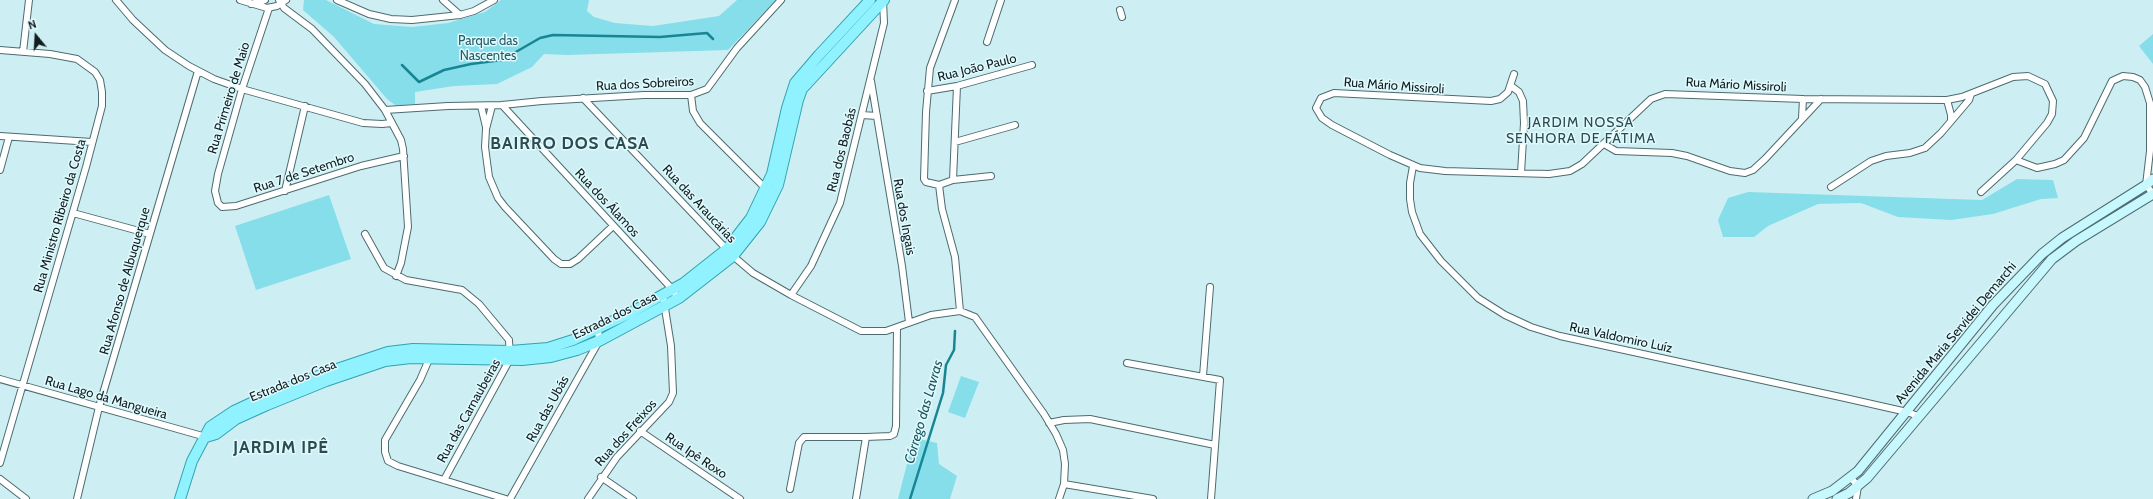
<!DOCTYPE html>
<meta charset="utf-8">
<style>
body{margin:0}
#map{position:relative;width:2153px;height:499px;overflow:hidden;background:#cdeff3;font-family:Cabin,sans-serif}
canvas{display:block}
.north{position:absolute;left:16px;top:16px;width:40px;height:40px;-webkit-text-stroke:3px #e0fafe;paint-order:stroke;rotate:342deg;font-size:11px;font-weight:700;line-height:16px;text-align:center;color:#111d1f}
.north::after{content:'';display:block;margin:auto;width:14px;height:18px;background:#111d1f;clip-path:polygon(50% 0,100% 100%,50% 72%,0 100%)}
</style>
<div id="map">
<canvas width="2153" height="499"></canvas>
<div class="north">N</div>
</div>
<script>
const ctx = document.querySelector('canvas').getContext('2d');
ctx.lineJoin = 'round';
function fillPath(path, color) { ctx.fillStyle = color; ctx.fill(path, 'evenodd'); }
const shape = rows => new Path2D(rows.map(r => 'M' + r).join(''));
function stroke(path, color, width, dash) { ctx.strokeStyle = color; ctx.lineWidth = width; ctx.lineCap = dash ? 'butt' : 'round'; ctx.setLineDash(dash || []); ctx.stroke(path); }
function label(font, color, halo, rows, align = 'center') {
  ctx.font = font + ' Cabin,sans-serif'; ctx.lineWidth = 3; ctx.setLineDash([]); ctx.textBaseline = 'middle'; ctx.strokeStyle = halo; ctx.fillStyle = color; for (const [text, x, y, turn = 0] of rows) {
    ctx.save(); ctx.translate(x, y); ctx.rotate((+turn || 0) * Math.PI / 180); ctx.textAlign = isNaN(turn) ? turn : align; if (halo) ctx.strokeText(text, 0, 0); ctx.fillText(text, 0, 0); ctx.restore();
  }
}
const green = shape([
 [304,0,326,0,374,24,412,27,448,23,485,12,501,0,589,0,587,11,594,17,615,23,653,26,719,16,737,0,776,0,728,50,567,55,544,54,532,67,497,84,454,86,415,92,415,104,402,105,395,105,387,99,334,37,303,10],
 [2153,34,2153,64,2139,46],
 [2017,179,2053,180,2058,198,2041,199,1993,214,1951,220,1898,217,1861,203,1818,204,1768,226,1754,237,1723,237,1718,220,1728,198,1748,192,1982,200],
 [329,195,351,259,256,290,235,226],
 [961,376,979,382,965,418,948,412],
 [919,439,937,443,939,464,957,476,950,499,898,499,911,448]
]);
const stream = shape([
 [402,65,419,82,444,70,471,64,502,60,540,38,553,35,660,37,707,33,713,39],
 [910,499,943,393,946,365,954,350,955,331]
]);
const street = shape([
 [116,0,133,20,165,50,189,66,214,79,242,89,363,123,382,124,392,123],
 [240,0,267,8,277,6,286,0],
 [279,0,284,8,312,29,365,84,385,110,401,140,403,149,408,227,401,263,396,276],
 [337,0,369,14,391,19,412,20,460,15,474,11,494,0],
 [443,0,460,15],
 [955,0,930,68,926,112,924,179,926,182,939,185,953,180,991,176],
 [251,4,265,0],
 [269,8,242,89,218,174,215,191,218,203,222,207,236,206,361,166,404,156],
 [1120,10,1122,17],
 [987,42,1001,0],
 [0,50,50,54,77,59,95,72,100,80,102,92,102,106,86,167,0,463],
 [23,52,29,0],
 [1514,74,1508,92,1500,99,1491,101,1334,93,1321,98,1316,108,1322,118,1332,125,1390,155,1420,168,1445,171,1549,174,1570,171,1582,164,1651,99,1665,94,1803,99,1947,100,1962,97,2013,77,2028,76,2045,84,2053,101,2052,114,2047,123,2016,160,2037,168,2055,164,2064,160,2084,138,2112,81,2123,76,2133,77,2140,80,2145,87,2150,103,2150,151,2146,185,2153,194],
 [871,81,902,266,909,322],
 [1511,86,1519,92,1523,101,1524,123,1521,173],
 [927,91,957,86,1032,65],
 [691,95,693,111,700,123,767,190],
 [583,98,733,256,753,273,791,295,861,331,886,331,931,315,960,311,975,317,1044,414,1056,434,1063,450,1065,464,1064,484,1059,499],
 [1947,100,1951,115,1951,121],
 [502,105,673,290,678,299],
 [481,106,486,127],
 [492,106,486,129,485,147,489,177,498,198,505,207,554,259,561,264,570,264,578,259,613,226],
 [385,110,448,106,502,105,542,101,644,95,691,95,707,89,737,48,781,0],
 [862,115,877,116],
 [1802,118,1803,99],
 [0,136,92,142],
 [955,142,1015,125],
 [1604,144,1616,151,1672,153,1687,156,1730,171,1745,173,1753,170,1765,159,1821,99],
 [1413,166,1410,183,1410,199,1412,212,1420,234,1441,261,1478,298,1505,315,1531,327,1560,336,1845,398,1907,412,1918,416],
 [0,170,9,137],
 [953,180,957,86],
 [939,185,942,209,955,257,960,311],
 [1831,187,1871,161,1886,156,1910,153,1925,148,1941,133,1969,100,1971,94],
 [285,191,305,106],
 [1981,192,2016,160],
 [73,213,150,234],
 [365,234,384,268,406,280,462,290,479,304,509,340,510,359,444,480],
 [791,295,811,266,840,203,884,23,883,0],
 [430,357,420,380,385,440,385,452,388,461,398,466,506,499],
 [1127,363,1220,380,1211,499],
 [1203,376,1210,287],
 [0,379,206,437],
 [1049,423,1064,420,1090,419,1215,445],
 [640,431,740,499],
 [601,477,633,499],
 [1851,478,1858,486,1856,499],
 [0,479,26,499],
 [1064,484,1153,499],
 [790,489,799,443,804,437,866,437,890,436,894,434,896,426,897,328],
 [77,499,99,407,198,71],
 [510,499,599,341,598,328],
 [588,499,617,457,669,402,673,393,671,346,663,296],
 [856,499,866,437]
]);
const secondary = shape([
 [1813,499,1832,491,1858,471,1993,305,2042,254,2062,238,2146,185,2153,179],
 [1837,499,1849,493,1867,478,2052,259,2076,241,2153,194]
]);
const primary = shape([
 [206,437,216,434,236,419,267,405,326,381,385,361,411,358,522,360,551,357,577,350,599,341,679,298,733,256,760,222,778,185,798,100,802,89,884,0],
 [180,499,192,461,210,427,234,411,264,397,331,371,388,352,413,349,510,351,548,348,573,340,630,313,684,283,727,249,751,218,772,174,787,108,795,83,819,55,870,0]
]);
const parkNames = [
 ["Parque das",488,41],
 ["Nascentes",488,56]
];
const streetNames = [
 ["Rua João Paulo",977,68,-14],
 ["Rua dos Sobreiros",645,84,-3],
 ["Rua Mário Missiroli",1736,85,3],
 ["Rua Mário Missiroli",1394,86,4],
 ["Rua Primeiro de Maio",229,98,-73],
 ["Rua dos Baobás",842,150,-76],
 ["Rua 7 de Setembro",304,173,-18],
 ["Rua dos Álamos",607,203,47],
 ["Rua das Araucárias",699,204,47],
 ["Rua Ministro Ribeiro da Costa",60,216,-74],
 ["Rua dos Ingais",904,217,80],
 ["Rua Afonso de Albuquerque",125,281,-74],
 ["Estrada dos Casa",615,316,-26],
 ["Avenida Maria Servidei Demarchi",1956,333,-50],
 ["Rua Valdomiro Luíz",1621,338,12],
 ["Estrada dos Casa",293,381,-22],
 ["Rua Lago da Mangueira",106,398,16],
 ["Rua das Ubás",548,409,-61],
 ["Rua das Carnaubeiras",469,411,-61],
 ["Rua dos Freixos",626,433,-48],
 ["Rua Ipê Roxo",696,456,34]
];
const neighbourhoodNames = [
 ["JARDIM NOSSA",1581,123],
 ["SENHORA DE FÁTIMA",1581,139]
];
const waterNames = [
 ["Córrego das Lavras",924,412,-74]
];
const districtNames = [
 ["BAIRRO DOS CASA",570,144],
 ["JARDIM IPÊ",281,448]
];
fillPath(green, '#86deea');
stroke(stream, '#188692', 2.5);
stroke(street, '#4e6b6f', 8);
stroke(secondary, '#4e6b6f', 11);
stroke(primary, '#33a2af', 12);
stroke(street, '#fff', 6);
stroke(secondary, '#c7f8fe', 9);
stroke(primary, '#8ff2fe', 10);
label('13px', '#265d64', '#e0fafe', parkNames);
label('13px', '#111d1f', '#e0fafe', streetNames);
ctx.letterSpacing = '1px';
label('14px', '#2d4a4e', '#e0fafe', neighbourhoodNames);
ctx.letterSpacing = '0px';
label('italic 14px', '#1c555c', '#e0fafe', waterNames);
ctx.letterSpacing = '1px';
label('bold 17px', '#2d4a4e', '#e0fafe', districtNames);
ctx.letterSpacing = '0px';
</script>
